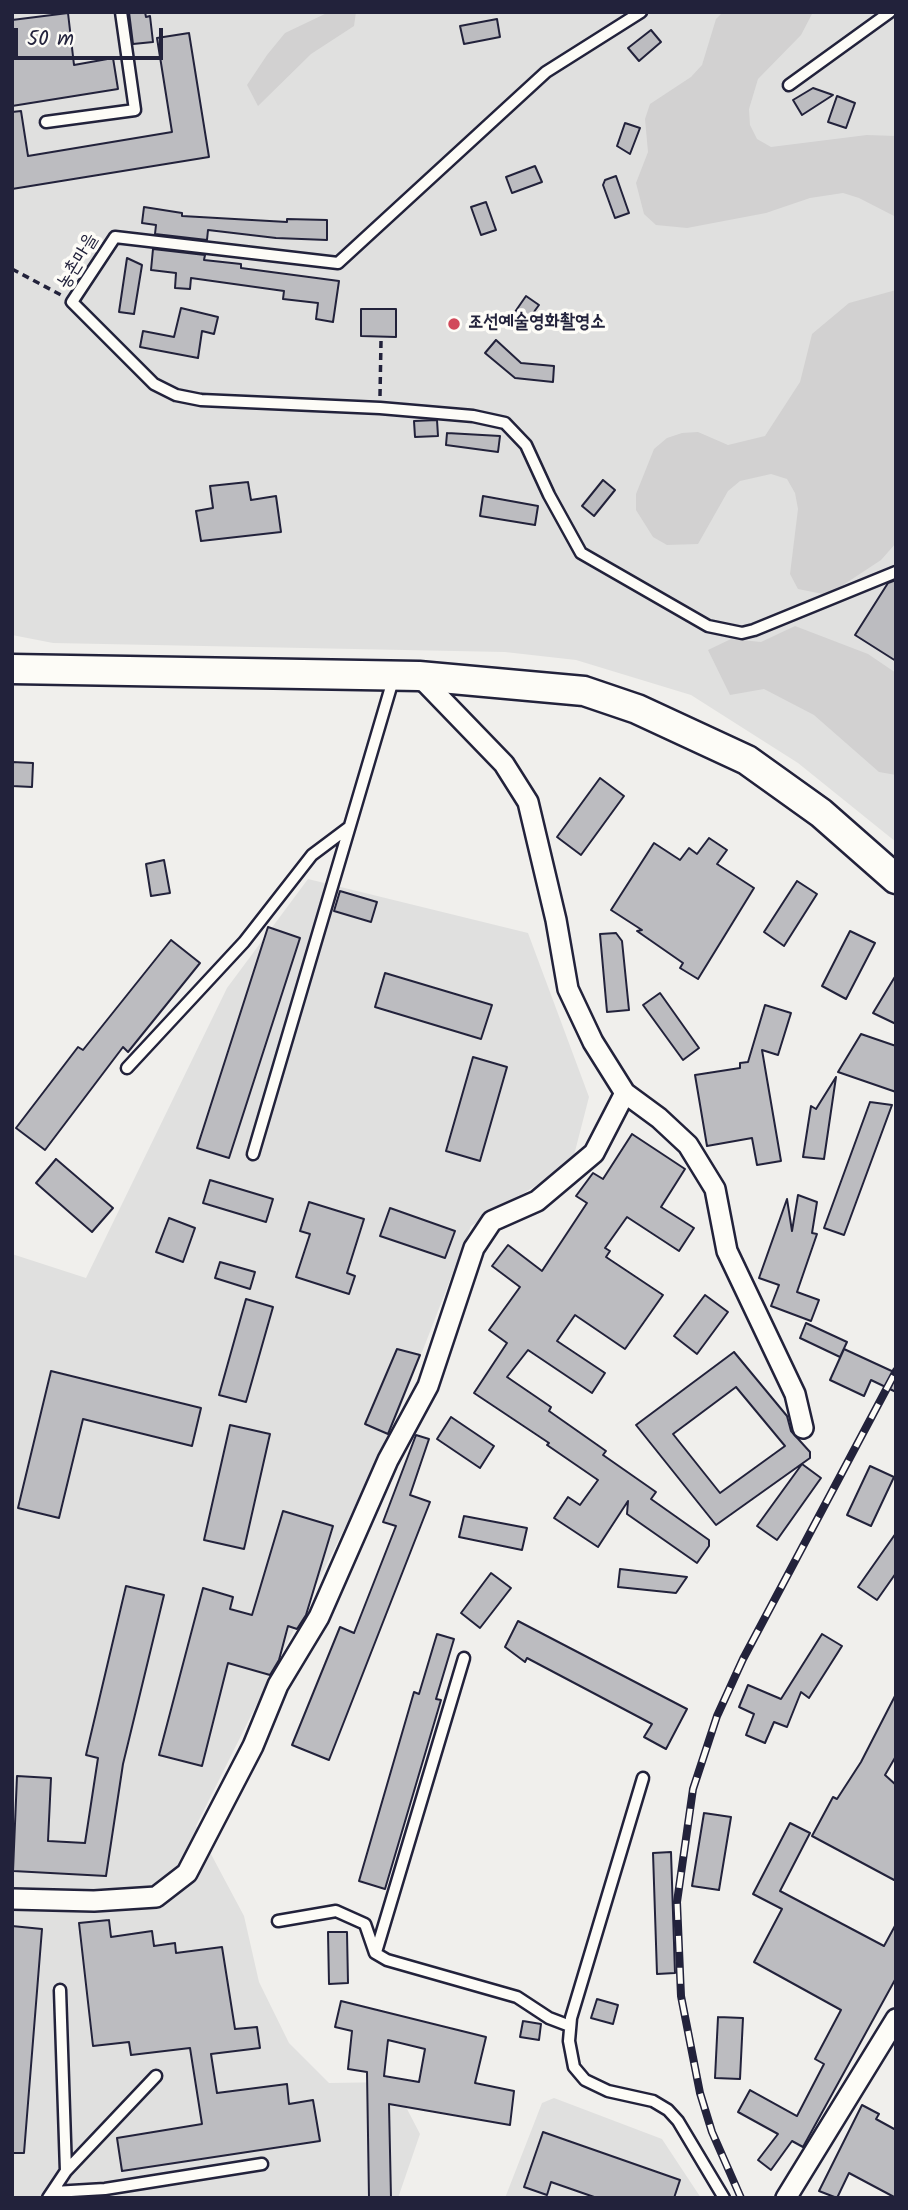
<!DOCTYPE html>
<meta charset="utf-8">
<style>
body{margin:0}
#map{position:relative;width:908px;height:2210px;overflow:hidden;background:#f0efec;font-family:Kalam,sans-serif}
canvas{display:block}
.frame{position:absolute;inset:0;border:14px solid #22223b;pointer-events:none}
.scale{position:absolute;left:14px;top:28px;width:149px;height:32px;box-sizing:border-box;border:4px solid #22223b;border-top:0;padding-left:9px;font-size:21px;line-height:24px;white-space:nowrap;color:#22223b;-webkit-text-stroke:5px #fdfcf7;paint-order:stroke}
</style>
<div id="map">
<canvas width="908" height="2210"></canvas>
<div class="frame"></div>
<div class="scale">50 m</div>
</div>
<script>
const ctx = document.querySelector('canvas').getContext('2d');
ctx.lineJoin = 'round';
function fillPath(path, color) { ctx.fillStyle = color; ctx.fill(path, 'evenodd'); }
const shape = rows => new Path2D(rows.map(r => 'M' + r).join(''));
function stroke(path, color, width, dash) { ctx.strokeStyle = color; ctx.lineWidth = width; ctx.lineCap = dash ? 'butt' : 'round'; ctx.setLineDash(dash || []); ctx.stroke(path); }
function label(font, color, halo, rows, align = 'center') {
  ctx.font = font + ' Kalam,"Poor Story",sans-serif'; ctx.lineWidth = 7; ctx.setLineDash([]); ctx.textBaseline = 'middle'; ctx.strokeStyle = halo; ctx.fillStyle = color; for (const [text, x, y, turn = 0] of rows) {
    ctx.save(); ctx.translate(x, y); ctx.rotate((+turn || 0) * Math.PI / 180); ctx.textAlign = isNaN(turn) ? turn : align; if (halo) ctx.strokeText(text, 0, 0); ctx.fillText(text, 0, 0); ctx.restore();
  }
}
const built = shape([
 [12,12,896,12,896,842,798,763,691,695,576,660,505,652,53,643,12,635],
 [308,879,528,933,589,1097,572,1163,471,1226,386,1445,196,1826,244,1916,259,1982,289,2043,329,2083,393,2082,420,2134,398,2198,12,2198,12,1254,86,1278,227,988],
 [554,2098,662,2139,701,2198,505,2198,542,2103]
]);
const green = shape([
 [329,12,356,12,354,26,311,54,258,106,247,85,267,55,285,33],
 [723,12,813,12,801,35,758,79,749,109,750,125,757,139,771,147,867,135,896,136,896,217,859,198,843,193,810,198,766,213,687,228,656,225,644,214,636,183,648,152,645,119,650,104,691,77,702,65,716,19],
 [896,290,896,543,881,560,828,595,798,589,790,574,798,509,795,493,787,479,771,474,740,481,728,491,698,544,667,545,653,537,636,510,636,494,654,449,667,438,682,433,698,432,728,445,765,436,800,382,812,334,849,303],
 [795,626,868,654,896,673,896,775,879,772,814,715,764,689,730,695,708,650,731,639,761,642]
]);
const building = shape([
 [129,12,145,12,146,17,150,16,153,42,133,44,129,12],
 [68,13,74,65,113,58,118,89,12,106,12,20,68,13],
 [497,19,500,37,464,44,460,26,497,19],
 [651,30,661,42,639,61,628,48,651,30],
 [189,33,209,157,12,189,12,112,21,111,28,156,172,132,157,38,189,33],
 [813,88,833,95,802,115,793,100,813,88],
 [837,96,855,103,846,128,828,122,837,96],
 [625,123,640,128,630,154,617,146,625,123],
 [535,166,542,182,512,193,506,177,535,166],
 [616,176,629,213,615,218,603,185,605,180,616,176],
 [486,202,496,230,481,235,471,207,486,202],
 [144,207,182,213,182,216,287,222,287,219,327,220,327,240,276,238,208,230,207,240,155,234,156,225,142,223,144,207],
 [153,249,205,255,204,260,241,264,241,268,339,281,333,322,316,319,318,303,283,299,284,291,191,278,190,289,175,288,176,273,151,270,153,249],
 [127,258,142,265,134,314,119,312,127,258],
 [526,296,539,305,520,331,508,322,526,296],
 [181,308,218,317,214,334,202,331,198,358,140,347,143,331,174,337,181,308],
 [361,309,396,309,396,337,361,336,361,309],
 [496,340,521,363,554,366,553,382,515,378,485,353,496,340],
 [437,420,438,436,415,437,414,421,437,420],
 [447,433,500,436,498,452,446,445,447,433],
 [603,480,615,490,594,516,582,506,603,480],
 [248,482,251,500,276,496,281,532,201,541,196,511,213,508,210,486,248,482],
 [483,496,538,506,535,525,480,516,483,496],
 [896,580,896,661,855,635,888,583,896,580],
 [12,762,33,763,32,787,12,786,12,762],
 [600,778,624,796,581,855,557,837,600,778],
 [709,838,727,850,717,864,754,888,698,979,680,968,683,963,637,931,642,930,611,910,654,843,680,860,689,848,697,854,709,838],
 [164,860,170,893,151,896,146,864,164,860],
 [797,881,817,894,784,946,764,932,797,881],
 [340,891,377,902,371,922,334,911,340,891],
 [268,927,300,938,229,1158,197,1148,268,927],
 [850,931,875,943,846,999,822,986,850,931],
 [616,933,622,941,629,1010,607,1012,600,934,616,933],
 [171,940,200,963,128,1052,123,1047,45,1150,16,1128,78,1047,83,1050,171,940],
 [385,973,492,1005,481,1039,375,1007,385,973],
 [896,975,896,1024,873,1013,896,975],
 [660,993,699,1048,683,1060,643,1005,660,993],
 [765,1005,791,1013,778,1055,762,1050,781,1161,757,1165,752,1138,707,1146,695,1075,740,1068,740,1063,748,1062,765,1005],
 [861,1034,896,1046,896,1092,838,1072,861,1034],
 [473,1057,507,1067,480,1161,446,1151,473,1057],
 [836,1077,824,1159,803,1157,811,1106,816,1109,836,1077],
 [870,1102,892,1105,844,1235,824,1228,870,1102],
 [632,1134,685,1169,661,1207,694,1228,679,1251,627,1217,605,1248,610,1251,606,1257,663,1295,625,1349,575,1315,557,1341,605,1373,592,1393,528,1350,507,1377,551,1407,549,1411,606,1451,603,1455,656,1492,651,1499,709,1540,709,1546,697,1563,627,1514,628,1501,598,1547,554,1518,568,1497,580,1505,598,1480,547,1445,549,1443,474,1393,507,1343,489,1330,520,1287,492,1266,508,1245,542,1271,587,1203,576,1196,593,1173,603,1179,632,1134],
 [56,1159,113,1208,92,1232,36,1183,56,1159],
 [210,1180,273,1199,266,1222,203,1203,210,1180],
 [798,1195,817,1202,812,1233,817,1234,797,1292,819,1300,811,1321,771,1306,779,1285,759,1278,787,1199,792,1231,798,1195],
 [309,1202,364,1219,347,1273,355,1276,349,1294,296,1277,310,1234,300,1231,309,1202],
 [390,1208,455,1231,445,1258,380,1236,390,1208],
 [169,1218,195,1228,183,1262,156,1252,169,1218],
 [220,1262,255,1272,250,1289,215,1278,220,1262],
 [705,1295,728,1312,697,1354,674,1336,705,1295],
 [246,1299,273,1307,246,1402,219,1395,246,1299],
 [806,1323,847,1342,840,1357,800,1338,806,1323],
 [397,1349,420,1355,388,1434,365,1424,397,1349],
 [844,1349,896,1373,896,1392,871,1380,864,1396,830,1380,844,1349],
 [734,1352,787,1416,791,1431,810,1452,810,1458,716,1525,636,1425,734,1352],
 [736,1387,785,1446,720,1493,673,1434,736,1387],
 [51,1371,201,1408,192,1446,83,1419,59,1518,18,1508,51,1371],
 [451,1417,494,1446,480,1468,437,1439,451,1417],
 [230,1425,270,1434,244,1549,204,1540,230,1425],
 [416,1435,429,1439,410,1495,430,1502,329,1760,292,1745,340,1627,354,1633,396,1526,383,1522,416,1435],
 [802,1464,821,1478,777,1540,757,1526,802,1464],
 [870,1466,894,1477,871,1526,847,1515,870,1466],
 [283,1511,333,1526,306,1615,297,1629,288,1626,279,1660,270,1675,228,1663,202,1766,159,1755,203,1588,233,1597,230,1609,252,1615,283,1511],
 [464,1516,527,1528,522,1550,459,1537,464,1516],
 [896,1533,896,1573,877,1600,858,1587,896,1533],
 [620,1569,687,1577,676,1593,618,1587,620,1569],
 [491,1573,511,1588,480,1628,461,1613,491,1573],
 [126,1586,164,1595,123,1764,106,1876,13,1871,17,1776,51,1778,48,1841,85,1843,98,1758,86,1755,126,1586],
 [518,1621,687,1709,666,1749,644,1737,652,1724,527,1658,525,1662,505,1647,518,1621],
 [437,1634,454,1639,436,1699,441,1700,385,1889,359,1881,414,1692,419,1694,437,1634],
 [822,1634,842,1646,809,1698,801,1692,787,1727,774,1722,765,1743,746,1735,754,1714,739,1707,748,1685,781,1699,822,1634],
 [896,1694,896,1756,885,1775,896,1785,896,1881,812,1836,833,1797,837,1799,861,1762,896,1694],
 [704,1813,731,1817,719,1890,692,1886,704,1813],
 [790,1823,810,1833,780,1891,884,1946,896,1924,896,1978,803,2147,792,2141,771,2170,758,2160,778,2134,738,2112,750,2090,797,2116,824,2064,815,2059,841,2010,754,1962,782,1909,753,1894,790,1823],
 [671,1852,675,1973,657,1974,653,1853,671,1852],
 [109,1920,111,1937,152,1931,154,1946,175,1943,176,1953,222,1947,235,2029,257,2027,260,2048,211,2054,217,2093,287,2084,289,2104,313,2100,320,2141,122,2171,117,2138,202,2124,190,2048,131,2055,129,2042,93,2046,79,1923,109,1920],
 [12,1926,42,1929,24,2153,12,2153,12,1926],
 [328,1932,347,1932,348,1983,329,1984,328,1932],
 [597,1999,618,2005,613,2024,591,2018,597,1999],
 [341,2001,486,2037,475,2083,514,2091,510,2125,389,2104,391,2198,369,2198,367,2072,348,2069,352,2031,335,2027,341,2001],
 [388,2040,425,2049,419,2082,384,2076,388,2040],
 [718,2017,743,2018,740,2079,715,2078,718,2017],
 [523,2021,541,2024,539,2040,520,2037,523,2021],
 [862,2105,879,2114,876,2119,896,2130,896,2198,849,2173,837,2198,819,2191,862,2105],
 [543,2132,680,2180,674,2198,597,2198,551,2182,547,2195,524,2187,543,2132]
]);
const path = shape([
 [12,269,61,295],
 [380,396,381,341]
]);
const lane = shape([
 [641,12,546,72,338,263,115,237,72,302,154,384,176,395,201,400,380,408,473,416,505,423,526,445,549,495,581,553,708,626,742,633,754,630,896,572],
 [789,85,890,12],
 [46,122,135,110,121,12],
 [127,1068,244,942,312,855,348,828],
 [253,1154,393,680],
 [643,1778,571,2018,569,2041,574,2067,585,2080,608,2091,653,2101,668,2110,678,2121,724,2198],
 [278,1921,336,1911,365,1924,375,1953,387,1960,517,1997,549,2018,570,2026],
 [376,1952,464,1658],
 [66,2171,156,2076],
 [54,2192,105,2189,262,2164],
 [48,2198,66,2171,60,1990]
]);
const street = shape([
 [625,1093,659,1118,688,1145,715,1189,727,1251,795,1394,803,1428],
 [12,1899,94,1901,156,1897,187,1873,253,1746,278,1685,319,1617,388,1460,428,1386,474,1248,492,1221,537,1201,594,1153,625,1093,593,1042,568,989,556,920,528,802,504,764,419,676],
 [786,2198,896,2019]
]);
const secondary = shape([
 [12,669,419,676,584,691,637,709,747,760,821,813,896,879]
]);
const rail = shape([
 [741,2198,712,2132,700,2093,681,1996,677,1902,693,1789,717,1716,743,1659,896,1371]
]);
const markers = [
 [454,324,7,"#d1495b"]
];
const streetNames = [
 ["농촌마을",79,262,-59]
];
const poiNames = [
 ["조선예술영화촬영소",468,324]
];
fillPath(built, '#e0e0df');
fillPath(green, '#d2d1d1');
fillPath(building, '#bcbcc0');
stroke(building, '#22223b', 2);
stroke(lane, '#22223b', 15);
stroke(street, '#22223b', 24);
stroke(secondary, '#22223b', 33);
stroke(path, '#22223b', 3.5, [7, 5]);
stroke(lane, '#fdfcf7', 10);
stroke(street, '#fdfcf7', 19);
stroke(secondary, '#fdfcf7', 28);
stroke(rail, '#22223b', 8);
stroke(rail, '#fdfcf7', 5, [16]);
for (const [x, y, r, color] of markers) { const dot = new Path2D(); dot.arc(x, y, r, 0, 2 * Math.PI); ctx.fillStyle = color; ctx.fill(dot); stroke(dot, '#fdfcf7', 2.5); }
label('19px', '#22223b', '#fdfcf7', streetNames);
label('bold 19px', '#22223b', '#fdfcf7', poiNames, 'left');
</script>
